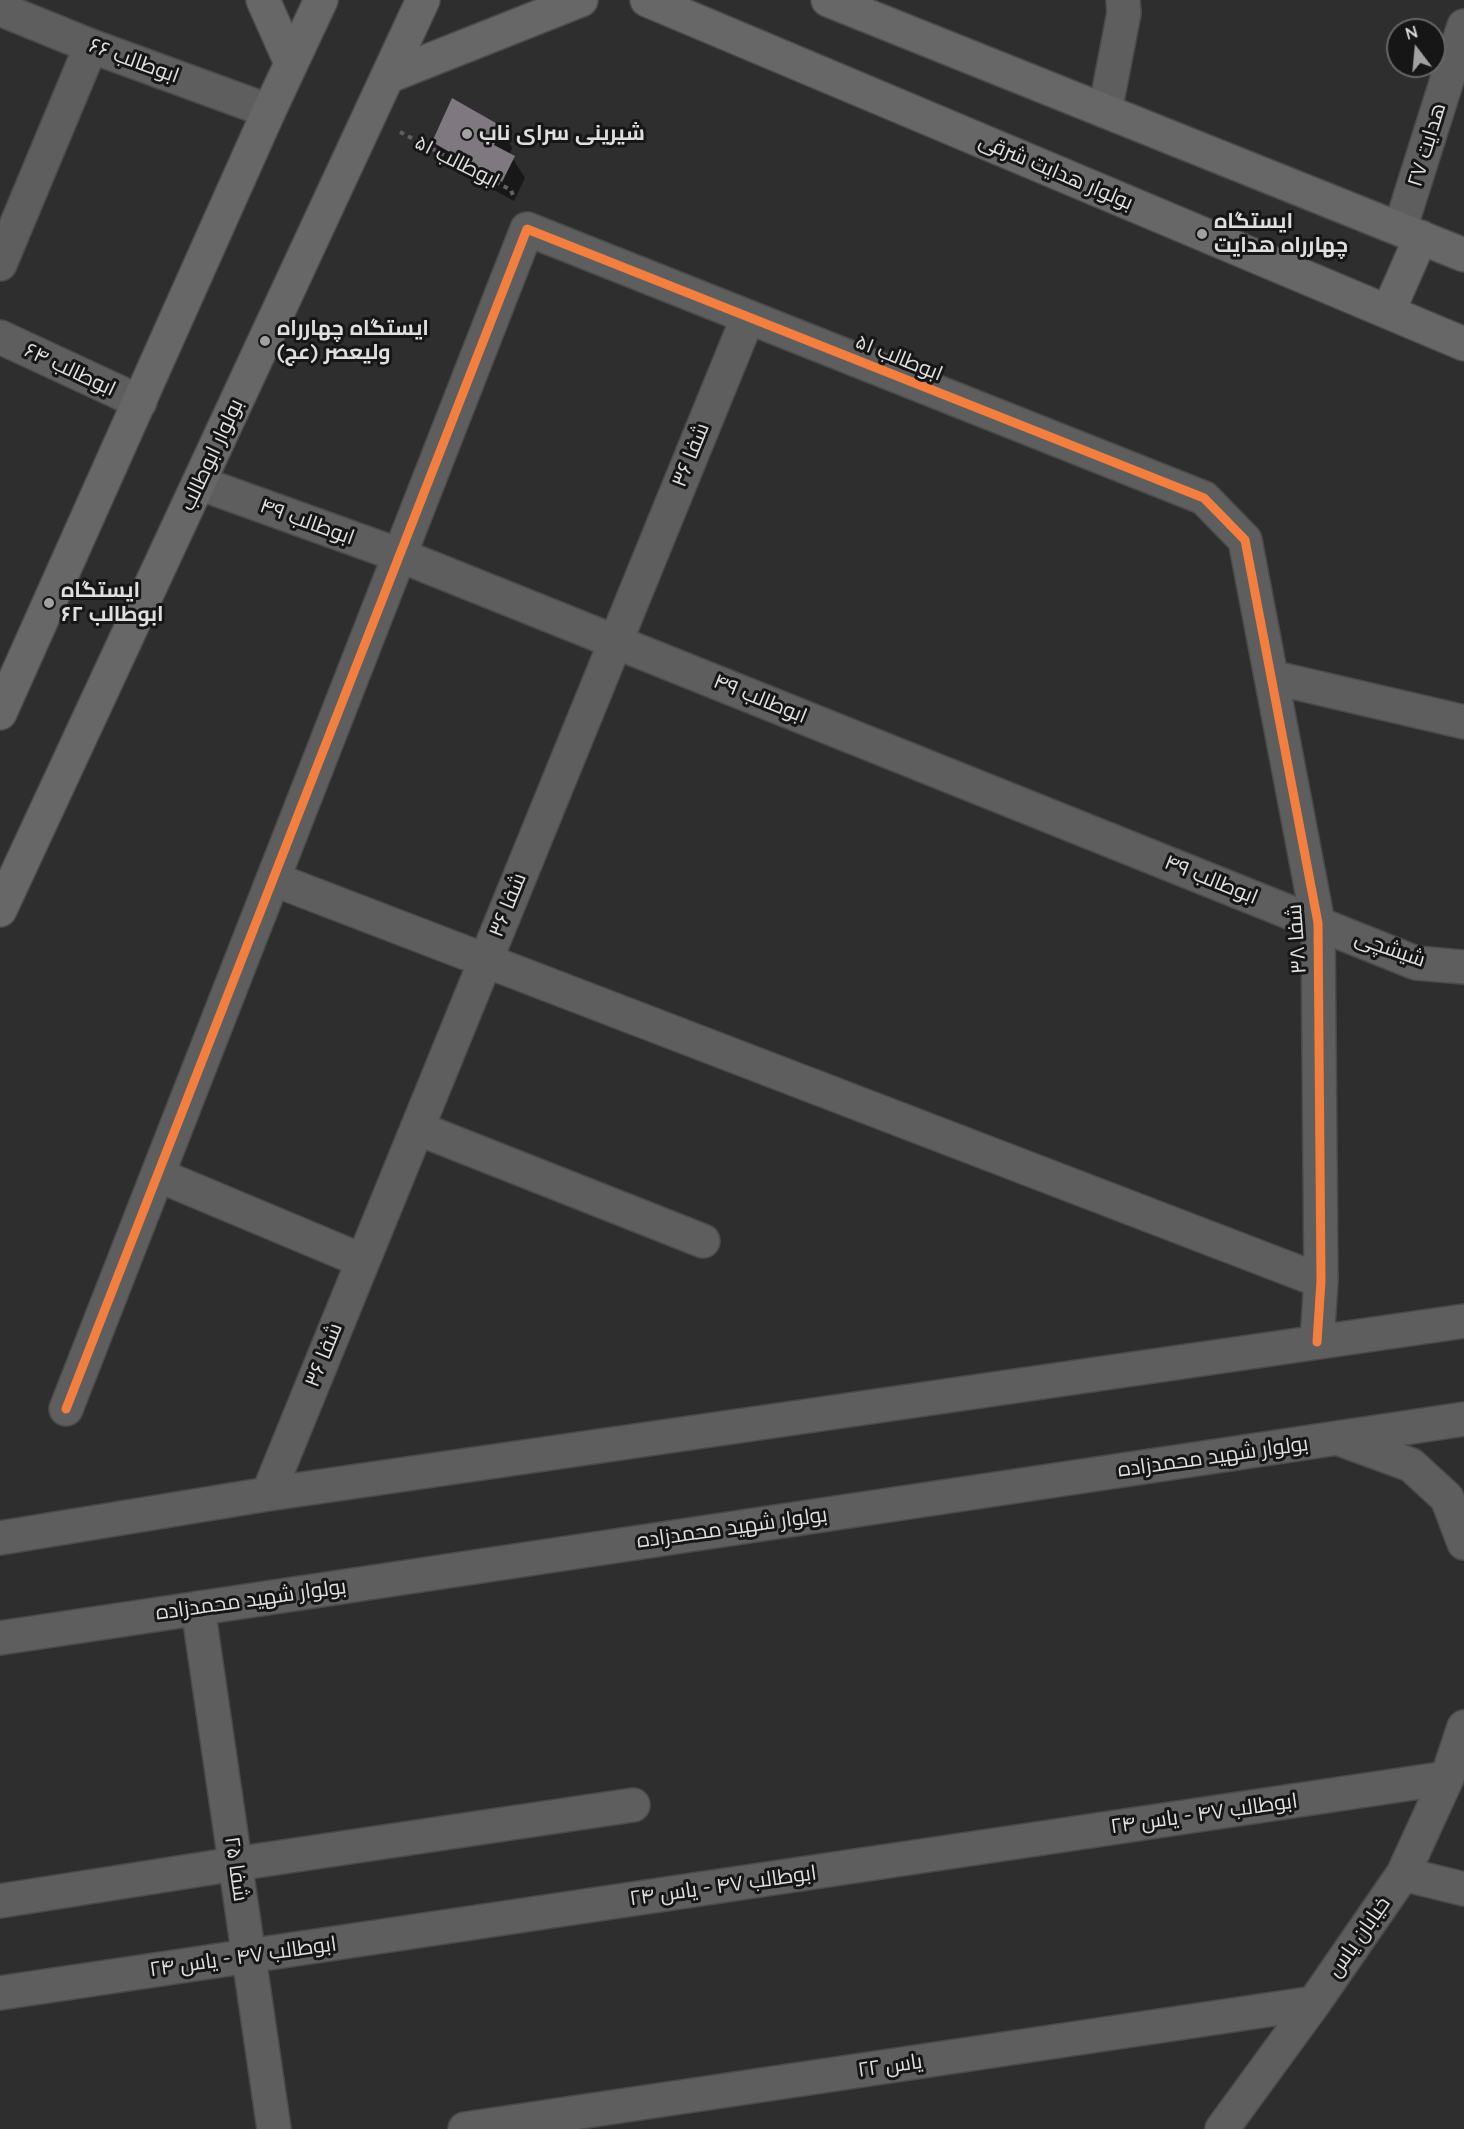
<!DOCTYPE html>
<meta charset="utf-8">
<style>
body{margin:0}
#map{position:relative;width:1464px;height:2129px;overflow:hidden;background:#2e2e2e;font-family:Quicksand,sans-serif}
canvas{display:block}
.north{position:absolute;left:1386px;top:18px;width:60px;height:60px;box-sizing:border-box;background:#171617;border:2px solid #676667;border-radius:50%;rotate:344deg;font-size:16px;font-weight:700;line-height:24px;text-align:center;color:#e0dfe0}
.north::after{content:'';display:block;margin:auto;width:21px;height:27px;background:#a2a1a2;clip-path:polygon(50% 0,100% 100%,50% 72%,0 100%)}
</style>
<div id="map">
<canvas width="1464" height="2129"></canvas>
<div class="north">N</div>
</div>
<script>
const ctx = document.querySelector('canvas').getContext('2d');
ctx.lineJoin = 'round';
function fillPath(path, color) { ctx.fillStyle = color; ctx.fill(path, 'evenodd'); }
const shape = rows => new Path2D(rows.map(r => 'M' + r).join(''));
function stroke(path, color, width, dash) { ctx.strokeStyle = color; ctx.lineWidth = width; ctx.lineCap = dash ? 'butt' : 'round'; ctx.setLineDash(dash || []); ctx.stroke(path); }
function label(font, color, halo, rows, align = 'center') {
  ctx.font = font + ' Quicksand,Cairo,sans-serif'; ctx.lineWidth = 6; ctx.setLineDash([]); ctx.textBaseline = 'middle'; ctx.strokeStyle = halo; ctx.fillStyle = color; for (const [text, x, y, turn = 0] of rows) {
    ctx.save(); ctx.translate(x, y); ctx.rotate((+turn || 0) * Math.PI / 180); ctx.textAlign = isNaN(turn) ? turn : align; if (halo) ctx.strokeText(text, 0, 0); ctx.fillText(text, 0, 0); ctx.restore();
  }
}
const shadow = shape([
 [500,127,512,148,510,154,525,178,514,201,445,163,433,142]
]);
const building = shape([
 [452,98,501,126,494,145,515,156,502,182,432,142]
]);
const path = shape([
 [400,132,511,190,514,198]
]);
const minor = shape([
 [0,9,91,46,269,111],
 [1105,111,1124,13,1123,0],
 [1400,229,1464,26],
 [0,264,91,46],
 [0,337,140,402],
 [199,483,399,555,1416,963,1464,967],
 [1271,677,1464,722],
 [273,879,1321,1281],
 [417,1128,703,1241],
 [158,1175,363,1261],
 [66,1409,527,229,1204,498,1245,540,1318,923,1321,1281,1317,1342],
 [1340,1439,1411,1465,1447,1498,1464,1543],
 [268,1494,748,317],
 [0,1538,268,1494,1464,1321],
 [198,1608,274,2129],
 [0,1638,1464,1419],
 [1403,1874,1464,1889],
 [0,1901,235,1864,633,1805],
 [0,1993,1447,1778],
 [465,2129,1314,2003],
 [1222,2129,1314,2003,1403,1874,1447,1778,1464,1727]
]);
const major = shape([
 [263,0,291,63],
 [647,0,1464,344],
 [828,0,1464,255],
 [387,77,581,0],
 [1388,312,1421,237],
 [0,713,269,111,321,0],
 [0,910,423,0]
]);
const cycleway = shape([
 [66,1409,527,229,1204,498,1245,540,1318,923,1321,1281,1317,1342]
]);
const markers = [
 [467,134,6,"#a2a1a2"],
 [1202,234,6,"#a2a1a2"],
 [265,341,6,"#a2a1a2"],
 [49,603,6,"#a2a1a2"]
];
const streetNames = [
 ["ابوطالب ۶۶",134,61,20],
 ["هدایت ۲۷",1427,145,-73],
 ["ابوطالب ۵۱",457,162,27],
 ["بولوار هدایت شرقی",1056,172,23],
 ["ابوطالب ۵۱",899,358,22],
 ["ابوطالب ۶۴",70,370,25],
 ["بولوار ابوطالب",212,455,-65],
 ["شفا ۳۶",691,455,-68],
 ["ابوطالب ۴۹",307,522,20],
 ["ابوطالب ۴۹",760,699,22],
 ["ابوطالب ۴۹",1211,880,22],
 ["شفا ۳۶",508,905,-68],
 ["شفا ۳۸",1297,939,-94],
 ["شیشچی",1390,949,19],
 ["شفا ۳۶",324,1355,-68],
 ["بولوار شهید محمدزاده",1213,1457,-8],
 ["بولوار شهید محمدزاده",732,1528,-8],
 ["بولوار شهید محمدزاده",251,1600,-8],
 ["ابوطالب ۴۷ - یاس ۲۴",1204,1814,-8],
 ["شفا ۲۵",236,1869,82],
 ["ابوطالب ۴۷ - یاس ۲۴",723,1886,-8],
 ["خیابان یاس",1359,1937,-55],
 ["ابوطالب ۴۷ - یاس ۲۴",243,1957,-8],
 ["یاس ۲۲",890,2066,-8]
];
const poiNames = [
 ["شیرینی سرای ناب",479,134],
 ["ایستگاه",1214,222],
 ["چهارراه هدایت",1214,246],
 ["ایستگاه چهارراه",277,329],
 ["ولیعصر (عج)",277,353],
 ["ایستگاه",61,591],
 ["ابوطالب ۶۲",61,615]
];
fillPath(shadow, '#0007');
fillPath(building, '#7f7880');
stroke(minor, '#4a4a4a', 36);
stroke(major, '#4a4a4a', 36);
stroke(path, '#626162', 4, [4.5, 4.5]);
stroke(minor, '#5f5e5f', 33);
stroke(major, '#686768', 33);
stroke(cycleway, '#f27e40', 9);
for (const [x, y, r, color] of markers) { const dot = new Path2D(); dot.arc(x, y, r, 0, 2 * Math.PI); ctx.fillStyle = color; ctx.fill(dot); stroke(dot, '#171617', 2); }
label('21px', '#e0dfe0', '#171617', streetNames);
label('bold 21px', '#e0dfe0', '#171617', poiNames, 'left');
</script>
